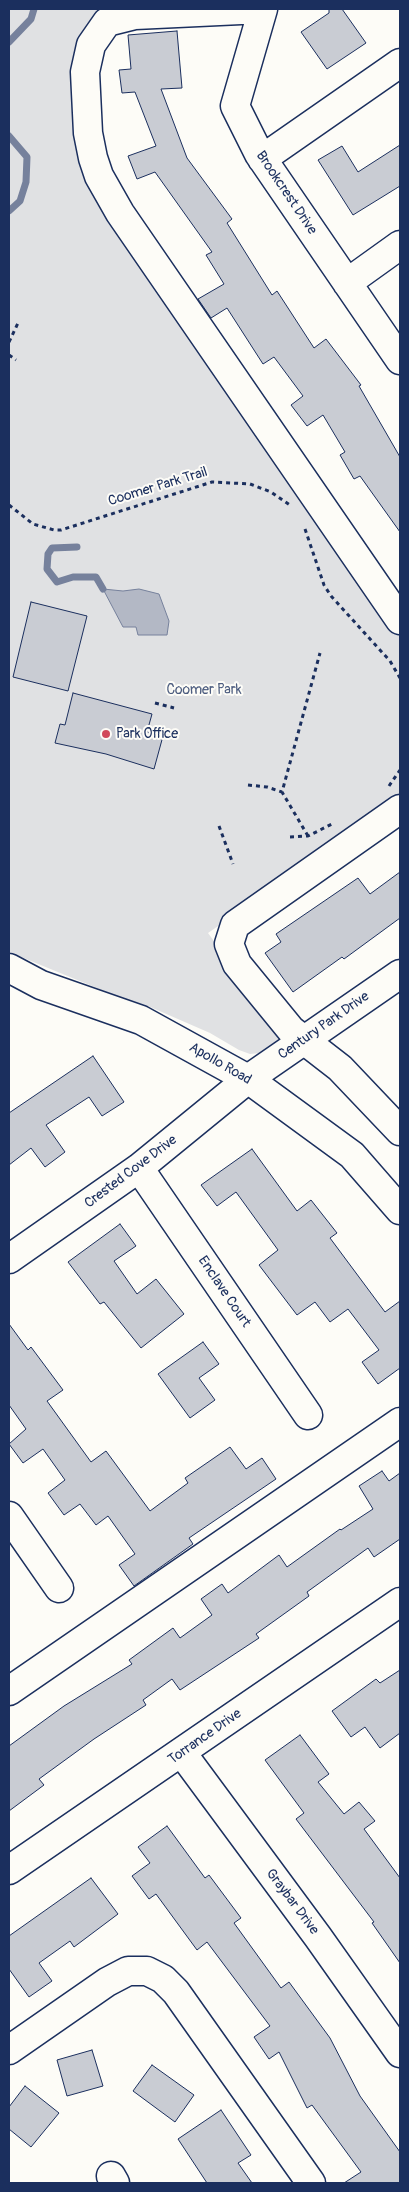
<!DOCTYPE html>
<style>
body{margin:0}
#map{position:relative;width:409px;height:2192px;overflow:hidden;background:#fdfcf7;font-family:Pangolin,sans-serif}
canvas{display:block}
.frame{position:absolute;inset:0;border:10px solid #1b2f5e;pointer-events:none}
</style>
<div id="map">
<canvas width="409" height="2192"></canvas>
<div class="frame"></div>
</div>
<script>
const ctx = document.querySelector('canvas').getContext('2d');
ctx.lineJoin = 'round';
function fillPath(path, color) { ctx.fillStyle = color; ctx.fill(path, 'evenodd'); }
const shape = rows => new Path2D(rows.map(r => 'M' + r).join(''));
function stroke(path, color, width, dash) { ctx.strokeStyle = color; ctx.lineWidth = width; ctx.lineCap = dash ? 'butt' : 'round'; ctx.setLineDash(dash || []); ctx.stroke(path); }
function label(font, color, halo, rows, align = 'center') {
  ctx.font = font + ' Pangolin,sans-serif'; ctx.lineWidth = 4; ctx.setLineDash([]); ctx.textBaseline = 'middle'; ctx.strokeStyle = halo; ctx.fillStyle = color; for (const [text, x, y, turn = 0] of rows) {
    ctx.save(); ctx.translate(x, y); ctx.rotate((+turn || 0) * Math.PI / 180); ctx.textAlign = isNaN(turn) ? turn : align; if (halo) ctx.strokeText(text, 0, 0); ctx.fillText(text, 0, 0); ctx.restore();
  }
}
const green = shape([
 [9,9,96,9,96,24,83,131,400,630,400,801,208,933,280,1031,279,1040,260,1053,250,1054,239,1050,210,1033,148,1006,114,995,9,952]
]);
const water = shape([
 [103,589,123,591,139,589,159,594,169,621,167,635,138,635,136,627,123,627,103,589]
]);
const stream = shape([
 [9,42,31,19,34,9],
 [9,136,27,157,26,182,20,201,9,211],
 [77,547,52,548,48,554,47,569,57,582,73,577,96,577,103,589]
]);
const building = shape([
 [329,9,342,9,366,43,327,69,301,32,329,13,329,9],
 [177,31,182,88,161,89,187,158,232,219,227,223,272,295,277,291,314,348,326,339,361,385,359,386,400,457,400,532,360,476,354,479,340,455,345,452,323,415,307,426,291,405,303,396,274,357,263,364,227,308,211,318,198,299,224,284,206,255,212,252,155,172,137,179,128,156,156,146,135,92,122,93,119,70,131,69,128,35,177,31],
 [400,145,400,186,353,215,318,160,342,146,358,172,400,145],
 [31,602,87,616,68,691,13,677,31,602],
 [73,693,152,714,147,732,163,736,154,769,106,754,55,743,60,724,65,725,73,693],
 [400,872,400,918,344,959,342,957,293,992,265,953,281,942,276,934,358,878,370,894,400,872],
 [93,1056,124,1102,102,1116,89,1097,46,1125,65,1152,45,1167,31,1148,9,1165,9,1113,93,1056],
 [252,1149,297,1211,311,1200,337,1233,330,1238,385,1312,400,1301,400,1368,378,1384,362,1362,379,1350,348,1309,330,1322,315,1302,297,1315,259,1265,278,1250,236,1192,217,1206,201,1185,252,1149],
 [120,1224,136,1246,114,1261,137,1294,156,1279,184,1314,141,1348,104,1302,100,1304,68,1262,120,1224],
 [9,1324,28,1350,31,1347,63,1390,47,1401,91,1462,106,1451,150,1511,188,1483,185,1478,230,1447,246,1469,262,1458,276,1479,189,1538,193,1544,134,1586,119,1565,135,1554,108,1516,96,1525,80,1504,64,1515,48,1493,65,1480,43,1449,23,1463,9,1444,26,1429,9,1405,9,1324],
 [203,1342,219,1364,199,1378,215,1400,190,1418,158,1374,203,1342],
 [382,1471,389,1481,400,1473,400,1539,374,1557,368,1548,307,1592,309,1596,256,1634,259,1638,180,1690,172,1679,143,1700,146,1705,94,1739,39,1779,44,1785,9,1811,9,1746,64,1706,132,1664,129,1660,173,1628,180,1638,212,1615,201,1599,222,1584,228,1593,279,1555,287,1567,340,1529,341,1530,373,1509,359,1486,382,1471],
 [400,1670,400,1733,380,1748,365,1727,351,1737,332,1711,376,1679,380,1683,400,1670],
 [300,1735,329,1774,318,1782,344,1814,359,1802,375,1821,364,1829,400,1878,400,1963,372,1923,374,1922,296,1819,304,1813,265,1760,300,1735],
 [167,1826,205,1878,209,1875,241,1918,234,1923,281,1988,289,1982,330,2038,360,2096,400,2152,400,2183,344,2183,361,2172,312,2105,307,2108,279,2052,269,2059,254,2037,270,2026,207,1942,197,1950,156,1894,149,1899,132,1876,150,1863,138,1847,167,1826],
 [91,1878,118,1914,74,1947,70,1941,39,1963,52,1981,29,1997,9,1969,9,1936,91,1878],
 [92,2050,103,2086,67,2096,57,2060,92,2050],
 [152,2065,194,2095,175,2122,133,2091,152,2065],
 [25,2086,59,2113,31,2147,9,2129,9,2107,25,2086],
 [221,2110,251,2155,238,2163,252,2183,207,2183,178,2139,221,2110]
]);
const path = shape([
 [9,342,18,323],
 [9,355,16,360],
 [9,505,33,524,54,530,61,530,212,482,250,484,271,492,290,505],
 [305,529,324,585,331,596,390,661,400,678],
 [155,703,174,708],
 [248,785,267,787,282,792],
 [389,786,400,770],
 [219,826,233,864],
 [308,836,282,792,320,653],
 [290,837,308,836,334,823]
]);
const minor = shape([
 [262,9,135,15,107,22,91,45,85,72,88,133,93,158,99,176,120,213,400,620],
 [263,9,235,106,259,154,400,360],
 [262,159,400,63],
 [347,283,400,245],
 [400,809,235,925,229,944,237,964,291,1030,340,1068,400,1131],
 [9,968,41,985,141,1020,248,1079,352,1155,400,1210],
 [139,1168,308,1415],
 [9,1259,139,1168,248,1079,400,974],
 [9,1516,59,1588],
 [9,1691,400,1422],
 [182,1753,318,1937,400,2053],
 [9,1870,400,1602],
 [9,2050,107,1982,128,1971,147,1971,163,1979,176,1992,311,2183],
 [111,2176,115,2183]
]);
const markers = [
 [106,734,5,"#d1495b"]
];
const streetNames = [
 ["Brookcrest Drive",286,193,56],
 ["Coomer Park Trail",158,487,-17],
 ["Century Park Drive",324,1026,-35],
 ["Apollo Road",220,1064,30],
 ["Crested Cove Drive",131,1172,-37],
 ["Enclave Court",224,1292,56],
 ["Torrance Drive",205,1737,-35],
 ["Graybar Drive",292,1902,53]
];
const parkNames = [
 ["Coomer Park",204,690]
];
const poiNames = [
 ["Park Office",116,734]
];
fillPath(green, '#e0e1e3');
fillPath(water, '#b3b8c5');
stroke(water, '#76819c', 1);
stroke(stream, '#76819c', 7);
fillPath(building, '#c9ccd3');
stroke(building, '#1b2f5e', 1);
stroke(minor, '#1b2f5e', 31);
stroke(path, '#1b2f5e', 3, [4, 4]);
stroke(minor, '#fdfcf7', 28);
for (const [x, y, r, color] of markers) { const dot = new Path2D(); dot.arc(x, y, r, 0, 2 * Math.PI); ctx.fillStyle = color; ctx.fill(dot); stroke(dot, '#fdfcf7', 2); }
label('14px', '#1b2f5e', '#fdfcf7', streetNames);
label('14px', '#4c5c7f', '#fdfcf7', parkNames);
label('14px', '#1b2f5e', '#fdfcf7', poiNames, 'left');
</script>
